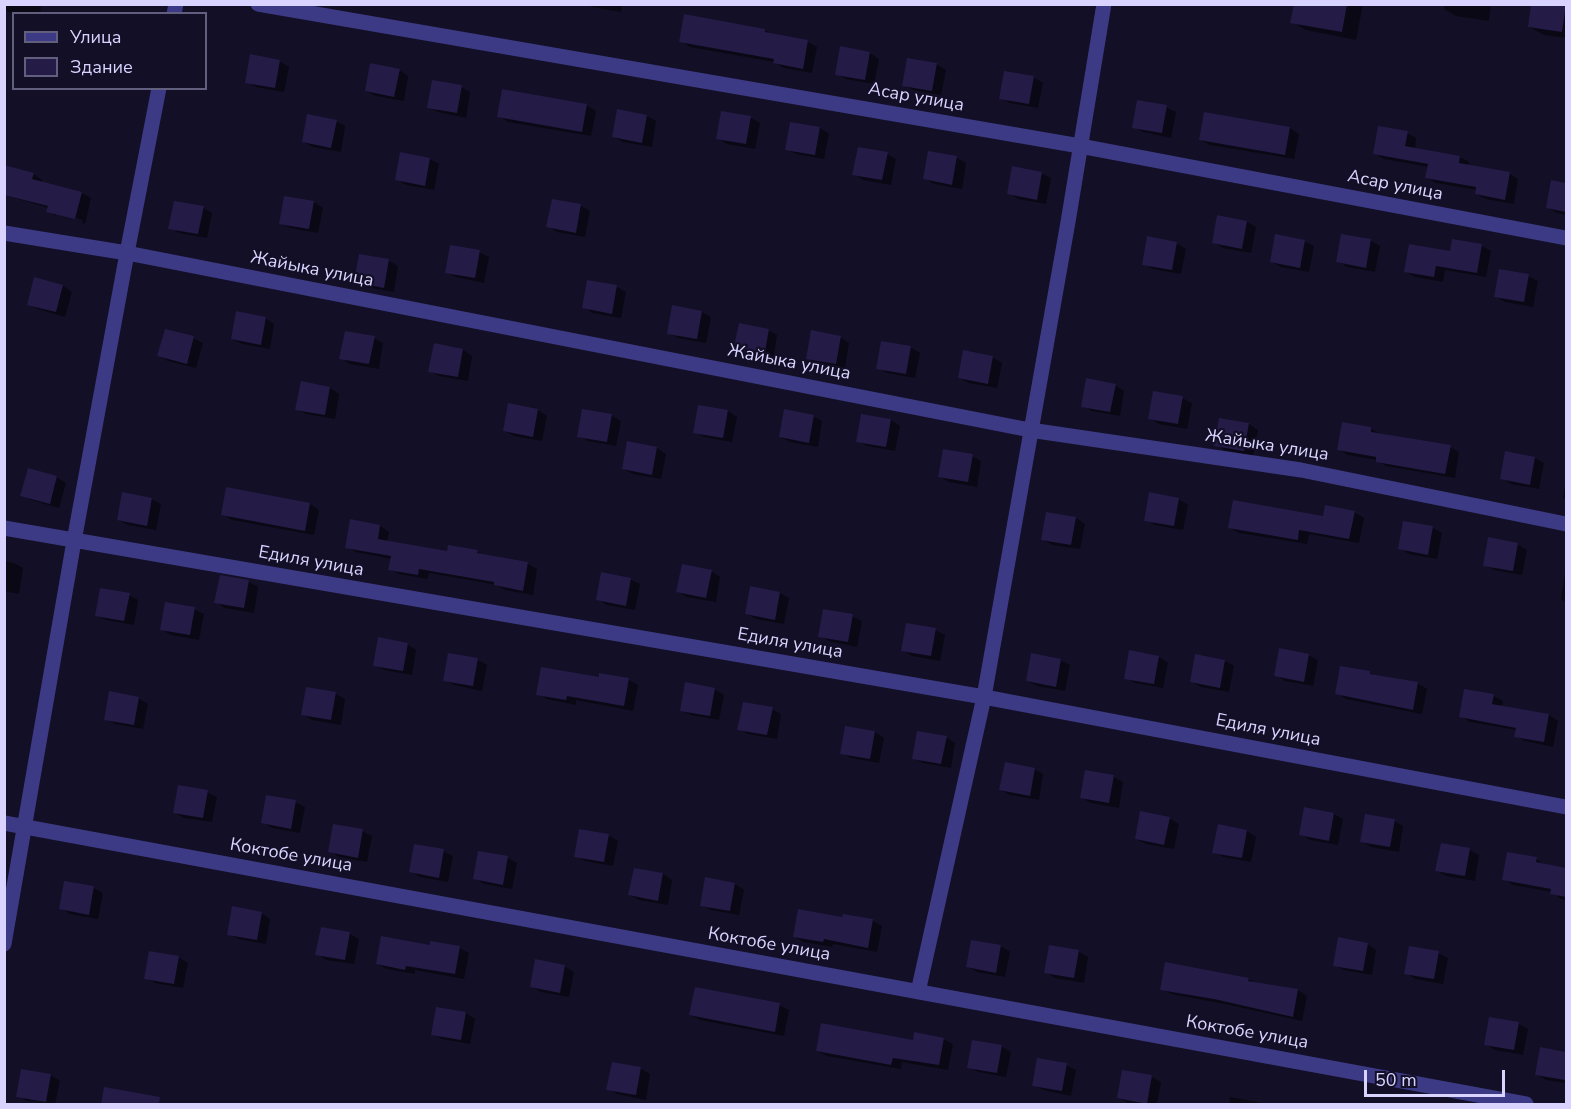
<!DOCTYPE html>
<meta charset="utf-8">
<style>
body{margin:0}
#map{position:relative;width:1571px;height:1109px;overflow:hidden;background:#130f26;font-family:"Nunito Sans",sans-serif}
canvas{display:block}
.frame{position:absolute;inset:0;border:6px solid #d9d4ff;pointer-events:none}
.legend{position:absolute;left:12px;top:12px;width:195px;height:78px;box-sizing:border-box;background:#130f26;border:2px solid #625e7d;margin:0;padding:8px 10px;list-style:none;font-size:18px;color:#d9d4ff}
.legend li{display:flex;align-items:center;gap:12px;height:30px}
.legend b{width:30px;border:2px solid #625e7d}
.scale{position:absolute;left:1364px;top:1070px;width:141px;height:27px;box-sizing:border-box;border:3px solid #d9d4ff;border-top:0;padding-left:8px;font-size:18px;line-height:21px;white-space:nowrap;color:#d9d4ff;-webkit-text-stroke:4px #130f26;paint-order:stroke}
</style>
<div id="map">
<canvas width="1571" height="1109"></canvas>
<div class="frame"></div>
<ul class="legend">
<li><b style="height:8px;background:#3d3a85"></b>Улица</li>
<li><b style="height:16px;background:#241b47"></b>Здание</li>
</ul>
<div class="scale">50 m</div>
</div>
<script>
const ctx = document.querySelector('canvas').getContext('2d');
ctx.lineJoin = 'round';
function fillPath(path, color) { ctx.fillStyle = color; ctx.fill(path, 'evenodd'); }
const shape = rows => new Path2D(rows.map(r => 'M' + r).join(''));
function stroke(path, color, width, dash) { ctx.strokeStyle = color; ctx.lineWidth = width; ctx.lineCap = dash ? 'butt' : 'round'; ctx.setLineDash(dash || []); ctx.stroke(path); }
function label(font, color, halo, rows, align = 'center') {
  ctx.font = font + ' "Nunito Sans",sans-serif'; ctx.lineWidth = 4.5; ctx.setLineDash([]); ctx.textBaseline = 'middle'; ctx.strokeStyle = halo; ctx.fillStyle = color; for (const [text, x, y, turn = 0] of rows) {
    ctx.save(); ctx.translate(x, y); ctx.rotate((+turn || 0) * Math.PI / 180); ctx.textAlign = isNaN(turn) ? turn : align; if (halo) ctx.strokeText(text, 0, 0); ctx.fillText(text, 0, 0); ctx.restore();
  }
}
const shadow = shape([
 [4,4,41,4,40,14,14,14,4,10],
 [587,4,622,4,621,12,592,7],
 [1295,4,1363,4,1356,40,1306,30,1292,22],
 [1445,4,1491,4,1489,21,1456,16,1444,9],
 [1532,4,1566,4,1566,38,1544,35,1529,27],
 [765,30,775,36,808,42,817,47,812,73,784,68,774,62,690,47,681,41],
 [870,53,879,59,874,84,846,79,837,74],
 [279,61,289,67,284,92,256,87,247,82],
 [936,64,946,70,941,95,913,90,904,85],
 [399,70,408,76,404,101,376,96,366,91],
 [1033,77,1043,83,1038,108,1010,103,1000,98],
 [461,87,470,92,466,118,438,112,428,107],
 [586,105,596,111,591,136,508,122,499,116],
 [1166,107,1176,112,1171,138,1143,132,1134,127],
 [1206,114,1290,128,1299,134,1294,159,1210,145,1201,140],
 [647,116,656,121,652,147,623,142,614,137],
 [751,118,760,123,755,149,727,144,718,138],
 [336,121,345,126,341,152,313,147,303,142],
 [792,123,820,128,829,134,824,159,796,154,787,149],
 [1407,133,1416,138,1415,149,1460,157,1469,162,1469,166,1509,173,1518,179,1514,204,1486,199,1476,194,1477,190,1436,183,1427,178,1429,167,1384,159,1374,153],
 [929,153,957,158,966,163,962,189,934,184,924,178],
 [887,154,896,159,891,185,863,180,854,174],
 [430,159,439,164,434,190,406,185,397,179],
 [4,170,33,174,42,180,41,183,82,193,91,198,85,224,57,216,82,223,83,220,56,213,56,216,48,211,49,208,4,195],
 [1041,173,1051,178,1046,204,1018,199,1009,193],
 [1553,182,1566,185,1566,215,1557,213,1548,208],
 [553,201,581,206,590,211,585,237,557,232,548,226],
 [314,202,323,208,318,233,290,228,281,223],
 [203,208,212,213,207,238,179,233,170,228],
 [1247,222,1256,227,1251,253,1223,248,1214,242],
 [1304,241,1314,246,1309,272,1281,267,1272,262],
 [1371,241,1380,246,1375,272,1347,267,1338,261],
 [1176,243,1186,249,1181,274,1153,269,1143,264],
 [1482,246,1491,251,1486,277,1445,270,1443,282,1415,277,1405,271,1451,253],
 [479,252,489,257,484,283,456,277,446,272],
 [361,256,389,261,398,266,394,292,365,287,356,281],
 [1528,276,1538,281,1533,307,1505,302,1495,296],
 [35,279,63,286,72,292,65,317,38,309,28,304],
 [617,287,626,292,621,318,593,313,584,307],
 [702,312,711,317,706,343,678,338,669,333],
 [265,318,274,324,270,349,242,344,232,339],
 [768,330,777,335,773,361,744,356,735,351],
 [840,337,849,343,845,368,817,363,807,358],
 [193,338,203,343,196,368,168,361,159,356],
 [374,338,383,343,379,369,350,364,341,358],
 [435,345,463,350,472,356,468,381,439,376,430,371],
 [910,347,920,353,915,378,887,373,878,368],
 [992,357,1002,363,997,388,969,383,960,378],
 [302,383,330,388,339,394,335,419,306,414,297,409],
 [1115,385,1124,391,1120,416,1092,411,1082,406],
 [1182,398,1192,403,1187,429,1159,424,1150,418],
 [538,410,547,416,542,441,514,436,505,431],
 [583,410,612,416,621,421,616,446,588,441,579,436],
 [728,411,737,417,732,442,704,437,695,432],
 [863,415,891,420,900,426,895,451,867,446,858,441],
 [813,416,822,421,818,447,790,442,780,437],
 [1249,424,1258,430,1253,456,1225,450,1216,445],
 [1371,429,1380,434,1450,447,1459,452,1455,478,1386,466,1377,460,1348,455,1338,449],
 [657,448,666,454,661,479,633,474,624,469],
 [972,456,981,461,977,487,949,482,939,476],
 [1535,458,1544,463,1539,489,1511,484,1502,478],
 [56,477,66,483,59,508,31,500,22,495],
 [1566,481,1566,499,1563,498],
 [151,499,161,504,156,530,128,525,119,520],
 [1178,499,1188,505,1183,530,1155,525,1146,520],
 [310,504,319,510,314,535,232,520,223,514],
 [1354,512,1364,518,1359,543,1309,534,1307,544,1239,533,1229,527],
 [1076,518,1085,524,1080,549,1052,545,1043,539],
 [380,526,389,532,387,542,448,552,477,552,485,556,528,564,537,569,533,595,505,590,497,585,429,573,427,579,399,574,390,569,392,559,356,552,347,547],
 [1433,528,1442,533,1437,559,1409,554,1400,548],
 [1517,544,1527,550,1522,575,1494,570,1485,565],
 [4,561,14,563,23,568,19,594,4,591],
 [711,571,720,577,716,602,687,597,678,592],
 [1565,573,1566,573,1566,602,1561,599],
 [221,577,249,582,258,587,254,613,225,608,216,602],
 [630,579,640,584,635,610,607,605,598,599],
 [780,593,789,598,784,624,756,619,747,614],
 [129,595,138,600,134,625,106,620,96,615],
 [194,609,204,614,199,640,171,635,161,629],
 [852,616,862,621,857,647,829,641,820,636],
 [935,630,945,635,940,661,912,656,903,650],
 [407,644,416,650,412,675,384,670,374,665],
 [1308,655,1318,660,1313,686,1285,681,1276,675],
 [1197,656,1225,661,1234,666,1229,692,1201,687,1192,682],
 [1159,657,1168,663,1163,688,1135,683,1126,678],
 [478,660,487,665,482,691,454,685,445,680],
 [1060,660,1070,665,1065,691,1037,686,1027,681],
 [1370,673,1375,676,1417,683,1427,689,1422,714,1346,699,1337,693],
 [601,675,629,680,638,685,633,711,576,700,576,705,547,699,538,694,600,679],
 [308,689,336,694,345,699,341,725,312,720,303,714],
 [714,689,724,695,719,720,691,715,681,710],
 [1494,696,1503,701,1502,707,1549,715,1558,721,1553,747,1525,741,1516,736,1517,730,1470,722,1461,716],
 [138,698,148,704,143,729,115,724,106,719],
 [772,709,781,714,777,739,748,734,739,729],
 [875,732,884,738,879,763,851,758,842,753],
 [946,737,955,743,951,768,923,763,913,758],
 [1034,769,1043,774,1039,800,1010,795,1001,790],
 [1086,772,1114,777,1123,782,1119,808,1091,803,1081,797],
 [207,792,217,797,212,822,184,818,174,812],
 [295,802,305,807,300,833,272,828,263,822],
 [1334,814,1343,819,1338,845,1310,840,1301,834],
 [1169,818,1179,824,1174,849,1146,844,1136,839],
 [1394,821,1403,826,1399,852,1371,847,1361,841],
 [1219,826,1247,831,1256,837,1251,862,1223,857,1214,852],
 [362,831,372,836,367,862,339,857,330,851],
 [608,835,618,841,613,866,585,861,576,856],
 [1442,845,1470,850,1479,855,1475,881,1446,876,1437,871],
 [443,851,453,856,448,882,420,877,411,871],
 [480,853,508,858,517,863,512,889,484,884,475,878],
 [1536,859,1545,865,1566,869,1566,900,1561,899,1552,892,1513,885,1504,879],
 [635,869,663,874,672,880,668,905,639,900,630,895],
 [735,884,744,890,739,915,711,910,702,905],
 [94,888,103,893,98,919,70,914,61,908],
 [261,913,270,919,266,944,238,939,229,934],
 [844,919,873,921,882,926,877,952,833,944,832,947,804,942,795,937],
 [322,929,350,934,359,939,354,964,326,960,317,954],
 [1367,944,1376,950,1372,975,1344,970,1334,965],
 [1001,946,1010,952,1005,977,977,972,968,967],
 [431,947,460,948,469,953,464,979,415,970,415,974,387,969,377,964],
 [1051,947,1079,952,1088,957,1084,983,1055,978,1046,972],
 [1438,953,1448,958,1443,984,1415,979,1406,973],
 [178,957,188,963,183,988,155,983,146,978],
 [564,966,574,972,569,997,541,992,531,986],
 [1248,979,1256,983,1298,990,1307,996,1302,1021,1225,1004,1171,994,1162,989],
 [779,1005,789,1010,784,1036,700,1020,691,1015],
 [438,1008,466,1013,475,1019,470,1044,442,1039,433,1034],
 [1519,1024,1528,1029,1523,1055,1495,1050,1486,1044],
 [943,1039,953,1044,948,1070,902,1062,901,1069,827,1056,817,1051],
 [1001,1046,1011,1052,1006,1077,978,1072,969,1067],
 [1541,1049,1566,1053,1566,1083,1546,1080,1536,1074],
 [613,1063,641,1069,650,1074,646,1100,617,1094,608,1089],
 [1066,1065,1076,1070,1071,1096,1043,1090,1034,1085],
 [1123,1072,1152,1077,1161,1082,1157,1104,1128,1103,1119,1097],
 [50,1075,60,1081,55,1104,27,1101,18,1096],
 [105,1088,143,1099,142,1104,102,1104],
 [1230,1097,1258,1102,1262,1104,1229,1104]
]);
const building = shape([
 [1294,4,1347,4,1342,32,1290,23],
 [1531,4,1566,4,1562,32,1528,27],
 [684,14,765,29,765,32,808,40,803,69,773,63,774,59,679,42],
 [840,46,870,52,865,80,835,75],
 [250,54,280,60,275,88,245,83],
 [907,58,937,63,932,91,902,86],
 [370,63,400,69,394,97,365,91],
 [1004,71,1034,76,1029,104,999,99],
 [432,80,462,85,457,113,427,108],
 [502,89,587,104,582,132,497,117],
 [1137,100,1167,105,1162,133,1132,128],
 [617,109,647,115,642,143,612,137],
 [721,111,751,116,746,144,716,139],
 [1204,112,1290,127,1285,155,1199,140],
 [307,114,337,120,331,148,302,142],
 [790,122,820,127,815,155,785,150],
 [1378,126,1408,131,1405,146,1460,156,1459,163,1510,172,1505,200,1475,194,1476,187,1425,178,1428,164,1373,154],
 [858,147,888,152,882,180,852,175],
 [928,151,957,156,952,185,923,179],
 [400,152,430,158,425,186,395,180],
 [4,165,34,173,32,179,82,192,75,219,46,212,48,206,4,195],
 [1012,166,1042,172,1037,200,1007,194],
 [1551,180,1566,183,1566,212,1546,208],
 [284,196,314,201,309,229,279,224],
 [552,199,581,204,576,233,546,227],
 [174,201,204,206,198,234,168,229],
 [1217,215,1247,221,1242,249,1212,243],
 [1275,234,1305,240,1300,268,1270,262],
 [1341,234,1371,239,1366,268,1336,262],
 [1147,236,1177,242,1172,270,1142,265],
 [1452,239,1482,244,1477,273,1436,266,1434,277,1404,272,1409,244,1450,251],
 [450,245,480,250,475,278,445,273],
 [359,254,389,259,384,288,354,282],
 [1499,269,1529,274,1524,302,1494,297],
 [34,277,63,285,56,312,27,305],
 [587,280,617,285,612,314,582,308],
 [672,305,702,311,697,339,667,334],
 [236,311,266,317,261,345,231,339],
 [739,323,769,329,764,357,733,351],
 [165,329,194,336,187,364,157,356],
 [811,330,841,336,836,364,806,359],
 [345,331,375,336,369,364,339,359],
 [881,341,911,346,906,374,876,369],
 [434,343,463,349,458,377,428,372],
 [963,350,993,356,988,384,958,378],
 [1086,378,1116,384,1110,412,1081,407],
 [301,381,330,387,325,415,295,410],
 [1153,391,1183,396,1178,424,1148,419],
 [508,403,538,409,533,437,503,431],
 [698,405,728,410,723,438,693,433],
 [582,409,612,414,607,442,577,437],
 [784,409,814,415,809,443,779,437],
 [861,414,891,419,886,447,856,442],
 [1219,418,1249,423,1244,451,1214,446],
 [1342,422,1371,427,1371,432,1451,445,1445,474,1376,462,1376,457,1337,450],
 [627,441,657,447,652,475,622,469],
 [943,449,973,454,968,482,938,477],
 [1505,451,1535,457,1530,485,1500,479],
 [28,468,57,476,50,504,20,496],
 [226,487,310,503,305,531,221,515],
 [122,492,152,498,147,526,117,520],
 [1149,492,1179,498,1174,526,1144,521],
 [1233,500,1323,516,1325,505,1355,511,1349,539,1299,530,1298,540,1228,528],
 [1046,512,1076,517,1071,545,1041,540],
 [350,519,380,525,378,539,447,551,448,545,478,550,477,553,528,562,523,591,494,585,494,582,419,569,418,575,388,570,391,556,345,548],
 [1403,521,1433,526,1428,555,1398,549],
 [1488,537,1518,543,1513,571,1483,566],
 [682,564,712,570,706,598,676,592],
 [601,572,631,578,626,606,596,600],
 [220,575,249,580,244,608,214,603],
 [750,586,780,592,775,620,745,614],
 [100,588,130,593,124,621,95,616],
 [165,602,195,607,190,635,160,630],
 [823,609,853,614,848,642,818,637],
 [906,623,936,628,931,656,901,651],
 [378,637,408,643,403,671,373,666],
 [1279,648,1309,654,1304,682,1274,676],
 [1129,650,1159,656,1154,684,1124,679],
 [448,653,478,658,473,686,443,681],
 [1031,653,1061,659,1056,687,1026,681],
 [1195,654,1225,660,1220,688,1190,682],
 [1340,666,1370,671,1370,674,1418,682,1413,710,1335,694],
 [541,667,599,677,599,673,629,678,624,706,567,696,566,700,536,695],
 [685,682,715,688,710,716,680,711],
 [306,687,336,692,331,720,301,715],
 [1464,689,1494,694,1492,704,1549,714,1544,742,1514,737,1516,728,1459,717],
 [109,691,139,697,134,725,104,720],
 [743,702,773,707,767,735,737,730],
 [845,726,875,731,870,759,840,754],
 [917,731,947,736,941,764,912,759],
 [1005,762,1035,768,1030,796,999,790],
 [1085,770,1114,775,1109,803,1080,798],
 [178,785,208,790,203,818,173,813],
 [266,795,296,800,291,829,261,823],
 [1304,807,1334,813,1329,841,1299,835],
 [1140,811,1170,817,1164,845,1135,839],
 [1365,814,1395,819,1390,847,1360,842],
 [333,824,363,829,358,858,328,852],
 [1218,824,1247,830,1242,858,1212,853],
 [579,829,609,834,604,862,574,857],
 [1441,843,1470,848,1465,876,1435,871],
 [414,844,444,849,439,878,409,872],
 [478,851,508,856,503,885,473,879],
 [1507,852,1537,857,1536,862,1566,868,1566,897,1550,894,1551,889,1502,880],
 [634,868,663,873,658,901,628,895],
 [705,877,735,883,730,911,700,906],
 [64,881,94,886,89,915,59,909],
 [232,906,262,912,257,940,227,935],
 [798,909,842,917,843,914,873,919,868,948,824,939,823,942,793,937],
 [321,927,350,932,345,960,315,955],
 [381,936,430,945,430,941,460,946,455,974,406,966,405,970,376,964],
 [1338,937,1368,943,1363,971,1333,966],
 [971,940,1001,945,996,973,966,967],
 [1049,945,1079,950,1074,978,1044,973],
 [1409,946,1439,951,1434,979,1404,974],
 [149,951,179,956,174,984,144,979],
 [535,959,565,965,560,993,530,987],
 [1165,962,1249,978,1248,981,1298,989,1293,1017,1214,999,1160,990],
 [695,987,780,1003,775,1032,689,1015],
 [436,1007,466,1012,461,1040,431,1035],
 [1489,1017,1519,1022,1514,1050,1484,1045],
 [821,1023,913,1040,914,1032,944,1038,939,1065,893,1058,891,1065,816,1051],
 [972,1040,1002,1045,997,1073,967,1068],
 [1540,1047,1566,1052,1565,1080,1535,1075],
 [1037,1058,1067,1063,1062,1091,1032,1086],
 [612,1062,641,1067,636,1095,606,1090],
 [21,1069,51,1074,46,1102,16,1097],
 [1122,1070,1152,1075,1147,1104,1117,1098],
 [104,1087,160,1097,159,1104,101,1104]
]);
const street = shape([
 [258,4,1080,146,1566,238],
 [174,14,176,4],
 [4,233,127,253,1030,430,1301,470,1566,524],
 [4,528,984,697,1566,807],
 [4,823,1526,1104],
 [4,944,74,541,127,253,159,88],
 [918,992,984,697,1068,222,1104,4]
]);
const streetNames = [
 ["Асар улица",916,98,10],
 ["Асар улица",1395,186,11],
 ["Жайыка улица",312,270,11],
 ["Жайыка улица",789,363,11],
 ["Жайыка улица",1267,446,9],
 ["Едиля улица",311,562,10],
 ["Едиля улица",790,644,10],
 ["Едиля улица",1268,731,11],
 ["Коктобе улица",291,856,10],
 ["Коктобе улица",769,945,10],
 ["Коктобе улица",1247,1033,10]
];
fillPath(shadow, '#0007');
fillPath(building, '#241b47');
stroke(street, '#3d3a85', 15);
label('18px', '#d9d4ff', '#130f26', streetNames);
</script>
